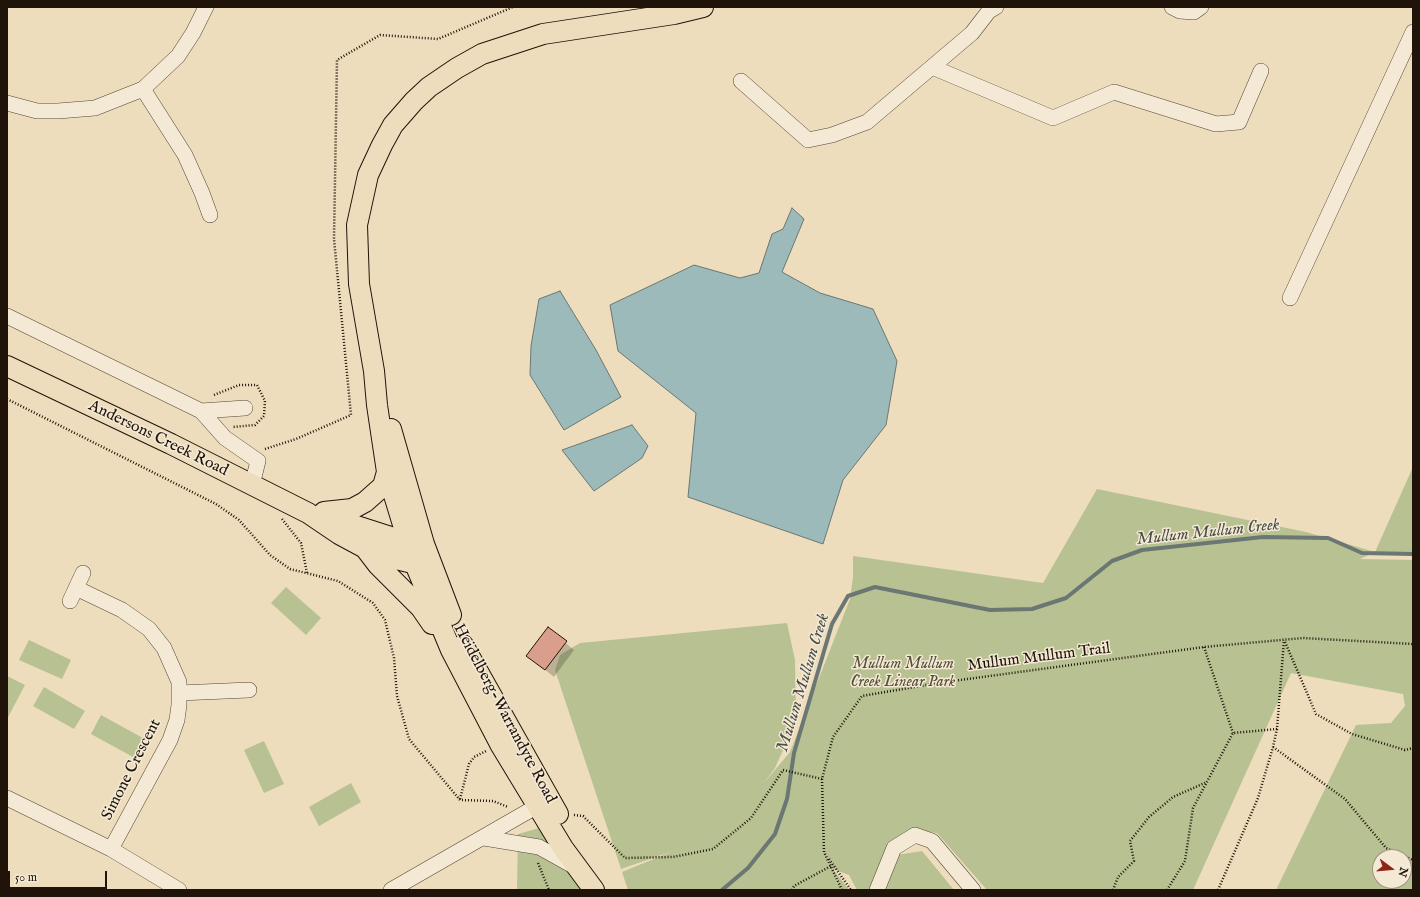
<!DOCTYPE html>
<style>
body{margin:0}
#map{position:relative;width:1420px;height:897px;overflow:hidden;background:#edddbd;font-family:"IM FELL English",serif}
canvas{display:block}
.frame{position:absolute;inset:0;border:8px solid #20130a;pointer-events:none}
.north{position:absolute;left:1372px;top:849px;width:40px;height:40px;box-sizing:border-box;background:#f3e9d4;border:1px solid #9f9383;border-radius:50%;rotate:106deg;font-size:11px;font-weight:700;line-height:16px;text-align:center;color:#20130a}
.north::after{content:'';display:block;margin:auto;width:14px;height:18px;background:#8f2418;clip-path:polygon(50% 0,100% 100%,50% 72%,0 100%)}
.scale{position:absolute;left:8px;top:871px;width:99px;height:18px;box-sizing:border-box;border:2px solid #20130a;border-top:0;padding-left:5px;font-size:12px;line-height:14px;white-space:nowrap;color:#20130a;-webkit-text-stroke:3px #f3e9d4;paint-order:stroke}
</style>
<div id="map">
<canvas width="1420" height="897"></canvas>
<div class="frame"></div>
<div class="north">N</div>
<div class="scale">50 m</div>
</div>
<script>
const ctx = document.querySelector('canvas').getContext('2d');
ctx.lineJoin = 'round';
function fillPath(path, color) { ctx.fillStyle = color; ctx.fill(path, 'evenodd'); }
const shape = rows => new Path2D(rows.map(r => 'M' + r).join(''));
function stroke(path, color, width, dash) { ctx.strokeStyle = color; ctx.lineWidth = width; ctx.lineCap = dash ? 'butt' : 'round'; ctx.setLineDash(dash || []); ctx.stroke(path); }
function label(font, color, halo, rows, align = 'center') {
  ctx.font = font + ' "IM FELL English",serif'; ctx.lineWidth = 3; ctx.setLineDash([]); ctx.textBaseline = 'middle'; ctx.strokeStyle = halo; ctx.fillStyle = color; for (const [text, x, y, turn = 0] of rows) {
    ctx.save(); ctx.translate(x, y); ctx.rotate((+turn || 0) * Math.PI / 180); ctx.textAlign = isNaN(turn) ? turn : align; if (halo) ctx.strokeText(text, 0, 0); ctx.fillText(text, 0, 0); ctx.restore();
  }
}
const green = shape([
 [1413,467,1413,552,1375,552,1360,559,1413,560,1413,890,1276,890,1356,725,1391,723,1405,706,1403,694,1291,673,1193,890,987,890,937,833,918,830,891,844,872,890,857,890,849,875,833,869,849,890,628,890,622,872,673,851,621,869,555,670,560,655,580,643,787,623,795,660,796,721,775,768,763,784,790,752,850,599,853,577,853,556,1043,583,1097,489,1306,532,1375,552],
 [1380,857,1404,857,1404,881,1380,881],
 [286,587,321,618,306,635,271,603],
 [29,640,71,660,62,679,19,660],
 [7,676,25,685,7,719],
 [44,687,85,711,74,729,33,706],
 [101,715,143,738,133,757,91,734],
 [264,741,284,784,264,793,244,750],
 [351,783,361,802,319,826,309,807],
 [543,827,590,890,517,890,518,834],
 [922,851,954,890,884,890,897,855]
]);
const water = shape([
 [792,208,804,219,782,272,820,293,873,309,897,361,886,425,843,480,823,544,688,497,696,413,618,351,610,305,694,265,740,278,759,273,772,234,783,229,792,208],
 [560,291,596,350,621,397,564,430,530,375,531,346,539,299,560,291],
 [632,425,648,446,642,458,594,491,562,450,632,425]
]);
const shadow = shape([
 [548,628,574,650,554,677,528,656]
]);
const stream = shape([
 [722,890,748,868,775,834,787,799,794,753,832,624,848,596,875,587,990,610,1032,609,1066,598,1112,561,1142,550,1263,537,1328,538,1362,553,1413,554]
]);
const building = shape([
 [548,627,567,641,545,670,526,656,548,627]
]);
const path = shape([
 [214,395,239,385,257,385,265,401,264,416,255,425,233,427],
 [7,399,216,504,239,520,270,555,290,569,338,581,373,603,385,620,394,658,397,696,409,739,460,800,493,801,508,807],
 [265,449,296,439,351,415,334,239,337,60,380,35,438,39,513,7],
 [282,519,301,543,307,573],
 [1285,642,1316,714,1352,734,1405,750,1413,748],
 [1204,647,1233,733],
 [1273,747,1345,799,1386,848,1413,860],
 [822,779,824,852,842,890],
 [460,799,469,764,474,757,486,751],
 [574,815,583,816,625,858,673,857,713,849,751,818,783,770,822,779,833,737,862,696,938,683,1204,647,1303,638,1413,644],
 [829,859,851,890],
 [538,863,549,890],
 [792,890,794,886,831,866],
 [1113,890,1118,877,1134,861,1130,841,1149,817,1173,797,1207,782],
 [1167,890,1185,861,1193,808,1233,733,1277,729],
 [1218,890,1258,798,1273,747,1277,729,1284,640]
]);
const minor = shape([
 [1172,7,1180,11,1194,12,1201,7],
 [932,67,1053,118,1114,92,1216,124,1239,122,1261,71],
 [741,81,808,140,832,135,867,122,972,33,989,11,996,7],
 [143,89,185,155,202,193,210,215],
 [7,103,37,111,58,111,95,108,143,89,178,56,193,33,206,7],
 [1290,298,1413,32],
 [7,316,201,411,225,438,258,461,252,485],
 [201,411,245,408],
 [76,588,122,610,149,629,164,648,179,682,179,705,177,720,170,740,111,849],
 [70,601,83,573],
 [179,693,249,690],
 [7,798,111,849,179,890],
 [484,838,539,847,575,867],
 [391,890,546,801],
 [877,890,894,848,915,835,932,841,973,890]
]);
const major = shape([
 [7,366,171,444,308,513,339,534,365,548,392,558,425,566],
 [391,429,424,544,451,615],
 [324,512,352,509,365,502,383,486,387,472],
 [322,517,344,522,400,540,418,543],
 [365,548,378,565,421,608,432,624],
 [463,645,558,814],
 [594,890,563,848,500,744,451,650,415,564,387,472,377,405,374,371,359,284,357,225,368,175,382,145,393,125,414,101,429,87,457,68,482,54,543,34,674,14,703,7]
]);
const streetNames = [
 ["Andersons Creek Road",158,439,26],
 ["Mullum Mullum Trail",1039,658,-7],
 ["Heidelberg-Warrandyte Road",504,714,62],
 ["Simone Crescent",132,770,-63]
];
const parkNames = [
 ["Mullum Mullum",903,665],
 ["Creek Linear Park",903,683]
];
const waterNames = [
 ["Mullum Mullum Creek",1208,533,-6],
 ["Mullum Mullum Creek",804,683,-73]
];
fillPath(green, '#b8c191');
fillPath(water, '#9cbab9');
stroke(water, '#6a7773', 1);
fillPath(shadow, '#0003');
stroke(stream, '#6a7773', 4);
fillPath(building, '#d99f8c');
stroke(building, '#20130a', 1);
stroke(minor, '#534637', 16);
stroke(major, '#20130a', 22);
stroke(path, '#20130a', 2.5, [1, 2]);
stroke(minor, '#f3e9d4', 15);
stroke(major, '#edddbd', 20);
label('16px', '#20130a', '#f3e9d4', streetNames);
label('italic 16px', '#555039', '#f3e9d4', parkNames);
label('italic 17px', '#4b4d47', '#f3e9d4', waterNames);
</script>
